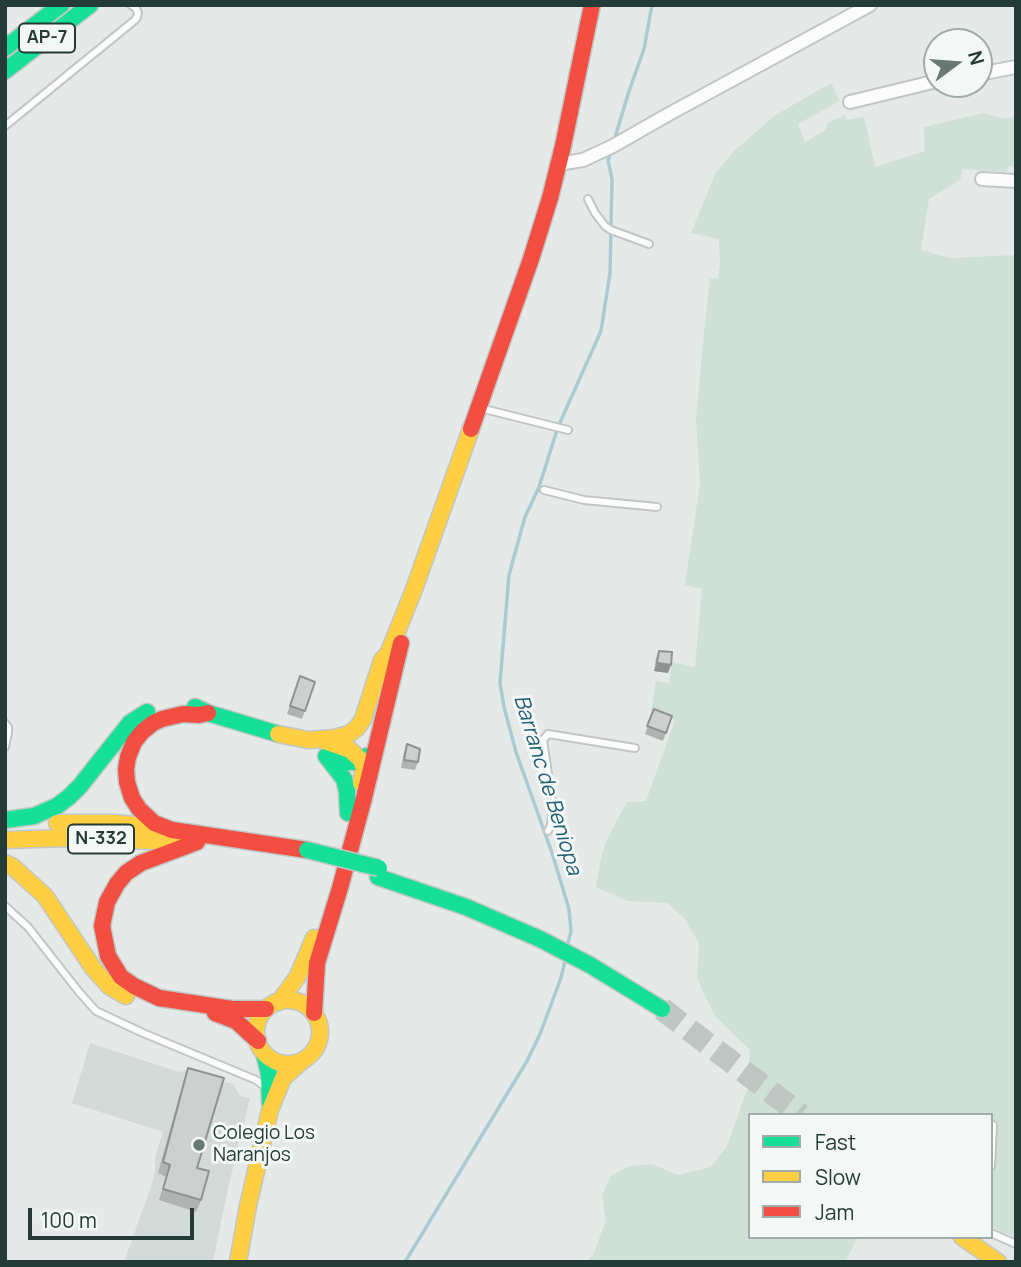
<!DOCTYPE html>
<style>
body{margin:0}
#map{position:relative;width:1021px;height:1267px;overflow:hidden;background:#e5e9e7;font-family:Manrope,sans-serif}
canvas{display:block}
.frame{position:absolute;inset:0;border:7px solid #243b37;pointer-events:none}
.legend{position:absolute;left:748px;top:1113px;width:245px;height:126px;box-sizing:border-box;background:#f3f8f6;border:2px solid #a0acaa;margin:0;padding:9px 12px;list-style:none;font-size:21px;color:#243b37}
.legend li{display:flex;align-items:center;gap:14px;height:35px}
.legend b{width:35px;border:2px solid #a0acaa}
.north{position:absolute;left:923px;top:28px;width:70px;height:70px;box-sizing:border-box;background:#f3f8f6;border:2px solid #a0acaa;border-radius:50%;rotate:74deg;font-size:19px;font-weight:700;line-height:28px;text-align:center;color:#243b37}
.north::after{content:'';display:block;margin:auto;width:24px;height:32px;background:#687875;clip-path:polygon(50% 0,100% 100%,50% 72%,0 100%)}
.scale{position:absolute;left:28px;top:1208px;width:166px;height:32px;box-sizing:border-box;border:4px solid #243b37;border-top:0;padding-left:9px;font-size:21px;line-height:24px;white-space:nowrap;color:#243b37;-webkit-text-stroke:5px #f3f8f6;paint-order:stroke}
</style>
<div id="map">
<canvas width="1021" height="1267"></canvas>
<div class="frame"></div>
<ul class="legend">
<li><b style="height:9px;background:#16e098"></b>Fast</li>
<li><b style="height:9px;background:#ffcf43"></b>Slow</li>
<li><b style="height:9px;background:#f24e42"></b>Jam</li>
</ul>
<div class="north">N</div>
<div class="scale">100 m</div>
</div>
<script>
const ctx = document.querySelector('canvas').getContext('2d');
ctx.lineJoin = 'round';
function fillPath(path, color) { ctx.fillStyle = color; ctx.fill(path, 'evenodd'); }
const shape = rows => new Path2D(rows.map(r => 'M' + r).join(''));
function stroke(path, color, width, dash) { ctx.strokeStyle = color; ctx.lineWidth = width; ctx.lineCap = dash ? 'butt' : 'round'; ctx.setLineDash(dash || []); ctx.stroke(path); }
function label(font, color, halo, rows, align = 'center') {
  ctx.font = font + ' Manrope,sans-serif'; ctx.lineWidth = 6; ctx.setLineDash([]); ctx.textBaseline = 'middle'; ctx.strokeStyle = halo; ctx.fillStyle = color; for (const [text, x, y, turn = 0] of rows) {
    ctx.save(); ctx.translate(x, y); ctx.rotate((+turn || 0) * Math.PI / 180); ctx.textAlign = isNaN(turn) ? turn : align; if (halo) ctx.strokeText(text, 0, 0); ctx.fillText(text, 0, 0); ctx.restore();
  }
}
const built = shape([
 [90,1043,179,1072,186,1071,233,1084,240,1096,250,1098,228,1188,213,1262,124,1262,151,1187,155,1171,155,1158,163,1132,72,1103]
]);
const green = shape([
 [831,83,840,101,798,124,805,142,825,130,828,123,845,115,846,120,864,117,875,167,925,151,924,127,984,113,1004,119,1016,116,1016,166,1008,166,1007,172,963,169,960,180,929,199,921,250,950,258,1016,255,1016,1238,991,1227,991,1115,750,1115,750,1237,858,1237,845,1262,586,1262,593,1255,606,1221,602,1196,611,1176,630,1166,652,1164,678,1175,711,1167,727,1146,749,1084,750,1050,714,1015,697,978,699,943,684,918,667,903,627,901,596,887,601,858,609,835,627,802,646,801,675,720,651,712,656,681,669,683,672,662,695,667,702,589,685,585,700,484,696,419,704,333,710,279,718,278,720,265,719,239,691,233,715,174,734,151,774,116]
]);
const stream = shape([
 [614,141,629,91,644,49,652,5],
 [568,943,571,931,569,909,553,856,516,752,504,707,500,683,509,575,525,517,539,487,558,427,601,331,610,273,612,179,608,160,611,152],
 [405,1262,527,1061,540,1034,561,978,565,961]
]);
const highwayTunnel = shape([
 [662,1009,801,1115]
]);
const lane = shape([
 [5,126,135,20,137,17,138,13,136,8,131,5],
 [588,199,595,213,605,226,611,230,649,244],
 [480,408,568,430],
 [544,490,584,500,657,507],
 [5,723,8,727,8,733,5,747],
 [548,831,551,825,553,808,543,740,548,734,635,748],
 [5,906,28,927,79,992,96,1011,143,1033,256,1080,267,1088],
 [991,1166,993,1125],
 [991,1233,1016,1244]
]);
const street = shape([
 [979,74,1016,67],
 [850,102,937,81],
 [558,164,583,160,613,146,669,114,870,5],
 [982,179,1016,181]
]);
const fast = shape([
 [5,48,61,5],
 [5,71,90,5],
 [195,707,208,713,278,734],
 [326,756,344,779,347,791,348,813],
 [328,758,345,762,354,762,367,759,367,756],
 [5,820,34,816,57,806,69,797,80,786,130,723,147,712],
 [378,877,466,907,540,939,590,965,662,1009],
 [264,1053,269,1074,270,1103]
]);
const slow = shape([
 [278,734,308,740,335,738,349,734,357,728,363,719,382,660,388,654,413,592,471,429],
 [324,741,350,750,361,760,364,769,361,783],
 [57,823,114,823,152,827],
 [5,840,66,838,184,842],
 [5,863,13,867,45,896,93,968,109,986,126,996],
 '256 1032a32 32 0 1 1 64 0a32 32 0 1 1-64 0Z',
 [279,1002,298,976,314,938],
 [962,1237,998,1262],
 [238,1262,248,1206,270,1110,283,1078,302,1061]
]);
const jam = shape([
 [471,429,531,259,550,198,563,146,592,5],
 [208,713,199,715,183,714,162,719,153,723,142,732,134,742,128,757,126,769,127,782,132,798,139,809,154,823,172,830,307,850],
 [197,842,141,863,126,873,117,884,107,902,102,926,108,956,121,977,134,986,159,998,232,1009,266,1009],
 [215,1013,236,1021,258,1041],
 [314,1013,317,963,340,888,364,798,401,643]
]);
const fastBridge = shape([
 [307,850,379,868]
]);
const wall = shape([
 [659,651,668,673,654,671,656,658],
 [300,676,315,682,302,719,287,714],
 [654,709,672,716,663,741,645,734],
 [407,744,418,762,415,770,401,768,404,752],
 [188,1068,197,1168,201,1200,196,1212,159,1200,166,1177,158,1173,184,1079]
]);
const shadedWall = shape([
 [657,663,671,665,668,673,654,671]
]);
const building = shape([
 [659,651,672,652,671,665,657,663,659,651],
 [300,676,315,682,305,711,290,706,300,676],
 [654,709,672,716,666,733,647,726,654,709],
 [407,744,420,749,418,762,404,760,407,744],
 [188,1068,224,1078,197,1168,209,1171,201,1200,163,1189,170,1165,163,1162,188,1068]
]);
const markers = [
 [199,1145,7,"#687875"]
];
const shields = [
 [47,38,56],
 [101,839,66]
];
const shieldNames = [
 ["AP-7",47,38],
 ["N-332",101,839]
];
const poiNames = [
 ["Colegio Los",213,1134],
 ["Naranjos",213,1156]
];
const waterNames = [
 ["Barranc de Beniopa",547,785,73]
];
fillPath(built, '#d3dad7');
fillPath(green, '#cfe1d6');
stroke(stream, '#a9cbd4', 3.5);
stroke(highwayTunnel, '#bec6c4', 23, [23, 11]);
stroke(lane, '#c2c6c4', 10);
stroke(street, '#c2c6c4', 16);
stroke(fast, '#c0c7c5', 19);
stroke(slow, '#c0c7c5', 19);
stroke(jam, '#c0c7c5', 19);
stroke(lane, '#fbfcfb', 6);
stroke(street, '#fbfcfb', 12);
stroke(fast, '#16e098', 16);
stroke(slow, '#ffcf43', 16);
stroke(jam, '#f24e42', 16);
stroke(fastBridge, '#c1c8c7', 19, []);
stroke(fastBridge, '#16e098', 16);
fillPath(wall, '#afb3b2');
fillPath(shadedWall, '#8f9291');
fillPath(building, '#ccd0cf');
stroke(building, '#8f9291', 2);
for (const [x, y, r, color] of markers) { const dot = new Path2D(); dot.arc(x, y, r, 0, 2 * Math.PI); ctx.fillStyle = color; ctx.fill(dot); stroke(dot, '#f3f8f6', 2.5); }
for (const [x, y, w] of shields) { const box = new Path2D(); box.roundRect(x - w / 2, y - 14.5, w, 29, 5); ctx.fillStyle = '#f3f8f6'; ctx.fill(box); stroke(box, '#243b37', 2); }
label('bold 18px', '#243b37', null, shieldNames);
label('19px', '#243b37', '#f3f8f6', poiNames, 'left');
label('italic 21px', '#235f72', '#f3f8f6', waterNames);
</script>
